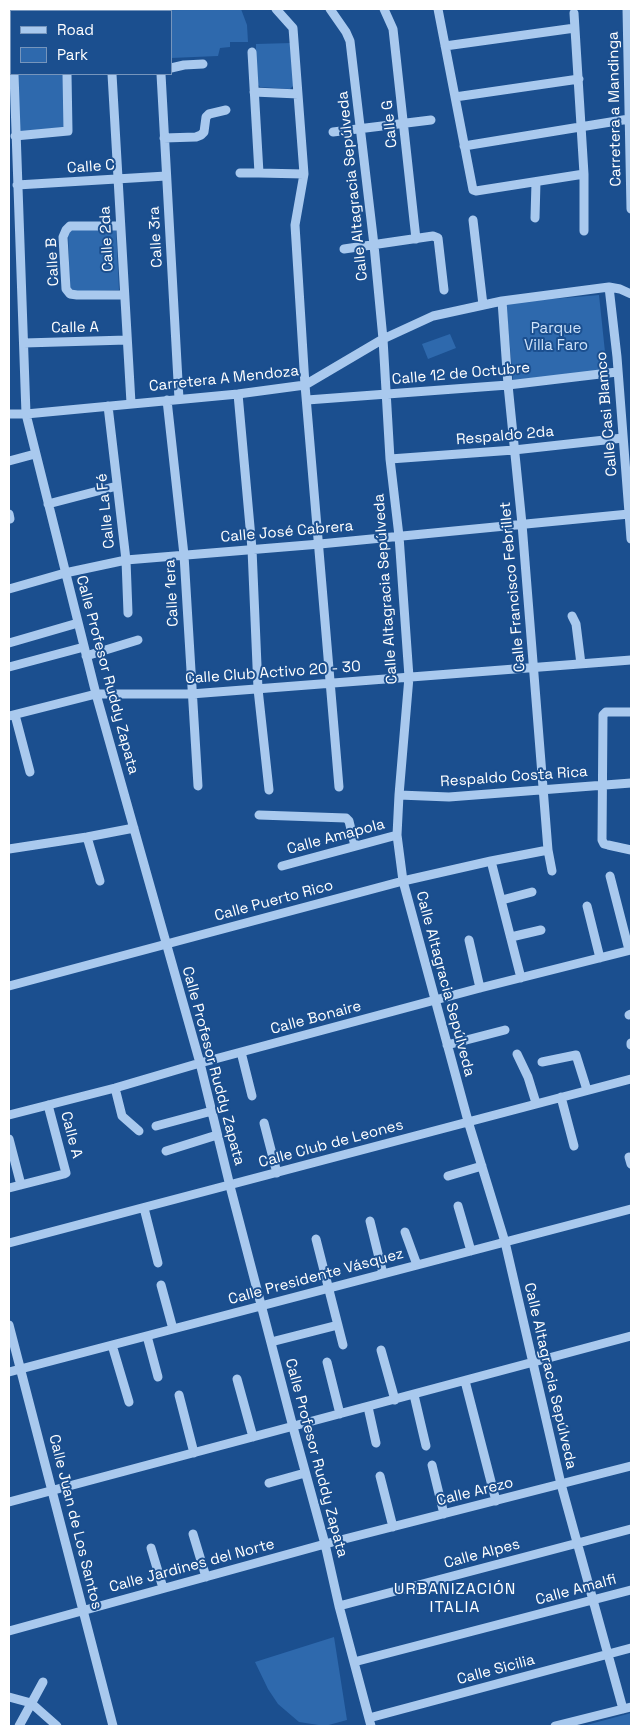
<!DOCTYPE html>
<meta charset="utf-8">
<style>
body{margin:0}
#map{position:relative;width:640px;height:1735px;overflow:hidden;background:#1b4f8f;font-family:"Space Grotesk",sans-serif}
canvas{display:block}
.frame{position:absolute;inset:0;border:10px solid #fff;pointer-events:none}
.legend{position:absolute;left:10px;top:10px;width:162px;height:65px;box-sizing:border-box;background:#1b4f8f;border:1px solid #7695bc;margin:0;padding:6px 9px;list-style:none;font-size:15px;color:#fff}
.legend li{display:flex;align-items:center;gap:10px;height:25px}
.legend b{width:25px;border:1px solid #7695bc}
</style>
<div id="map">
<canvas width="640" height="1735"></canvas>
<div class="frame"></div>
<ul class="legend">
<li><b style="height:6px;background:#a9c9ee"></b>Road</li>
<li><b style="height:14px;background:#2e69ad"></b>Park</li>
</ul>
</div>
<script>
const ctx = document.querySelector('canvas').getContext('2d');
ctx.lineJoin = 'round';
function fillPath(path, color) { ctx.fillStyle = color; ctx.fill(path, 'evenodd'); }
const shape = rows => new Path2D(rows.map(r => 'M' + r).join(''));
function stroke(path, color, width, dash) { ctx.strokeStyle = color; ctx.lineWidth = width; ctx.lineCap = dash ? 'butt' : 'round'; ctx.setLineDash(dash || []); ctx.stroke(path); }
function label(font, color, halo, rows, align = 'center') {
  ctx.font = font + ' "Space Grotesk",sans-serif'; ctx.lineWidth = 4; ctx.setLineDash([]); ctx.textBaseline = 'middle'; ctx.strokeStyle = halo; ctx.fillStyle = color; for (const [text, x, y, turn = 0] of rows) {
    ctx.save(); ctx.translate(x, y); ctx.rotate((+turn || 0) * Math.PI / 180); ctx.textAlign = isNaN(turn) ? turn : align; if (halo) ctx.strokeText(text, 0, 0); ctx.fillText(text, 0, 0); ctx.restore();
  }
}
const green = shape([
 [163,9,241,9,247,25,248,42,230,42,230,47,220,48,218,56,171,58,171,11,163,11],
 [291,43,294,85,290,89,260,87,256,82,256,44],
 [18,74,64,74,66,127,19,132],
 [116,229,119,290,70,292,68,230],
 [599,295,607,371,513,380,506,303],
 [450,334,456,348,428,359,422,344],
 [334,1637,347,1720,325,1726,299,1722,278,1704,268,1689,255,1662],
 [631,1713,631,1726,583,1726]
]);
const minor = shape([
 [12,9,12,11],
 [109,9,109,11],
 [157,9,157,11],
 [276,9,293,28,304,174,295,225,305,385,339,787],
 [330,9,346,32,350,41,374,245,383,339,390,459,399,536,409,677,399,795,397,835,403,881,468,1121,505,1242,561,1484,623,1709],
 [384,9,393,29,416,239],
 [438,9,473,190,476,191,584,174],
 [627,9,631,209],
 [574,13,584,174,584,231],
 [445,46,575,28],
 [252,52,259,173,304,174],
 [171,68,184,65,203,64],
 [14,74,26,414,96,694,200,1063,230,1186,293,1427,325,1544,339,1606,371,1726],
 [112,74,131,403],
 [161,74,179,399],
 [254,92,298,94],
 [455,97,579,79],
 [333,132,431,120],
 [15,136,68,131,67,74],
 [164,138,196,137,201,135,204,132,206,117,209,114,226,110],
 [464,146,629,119],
 [240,173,259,173],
 [17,185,166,176],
 [535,218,536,182],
 [473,220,483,305],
 [120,226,70,226,66,230,63,237,66,289,70,294,77,295,124,295],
 [344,249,433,236,438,238,444,290],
 [609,287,617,357,631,539],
 [502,301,508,385,522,524,548,850,552,871],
 [24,343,127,340],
 [238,394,252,549,258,689,269,790],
 [167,400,184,555,198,786],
 [307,400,508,385,617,372],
 [108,406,126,560,128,613],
 [9,414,26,414,238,394,305,385,383,339,433,316,502,301,609,287,620,289,631,294],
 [390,459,514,450,623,438],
 [9,461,35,454],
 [48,504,117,486],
 [9,514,10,519],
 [9,589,65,573,126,560,320,544,629,514],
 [572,616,576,624,581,664],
 [9,643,78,623],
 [86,656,138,640],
 [9,667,84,647],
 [631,712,606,712,603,715,602,840,604,844,608,845,631,850],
 [15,715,30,772],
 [9,716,96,694,191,694,631,660],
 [399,795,449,797,631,783],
 [259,815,346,818,349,821,355,846],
 [87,837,100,881],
 [9,849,87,837,134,828],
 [491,861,521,978],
 [282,866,397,835],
 [610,876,629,950],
 [502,900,532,892],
 [587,906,600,958],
 [511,937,541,930],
 [469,940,480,988],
 [9,986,403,881,491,861,548,850],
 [629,1015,631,1014],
 [631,1043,631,1045],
 [447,1045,505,1030],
 [241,1052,252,1096],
 [517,1054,528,1077,536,1103],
 [542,1062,576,1055,587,1090],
 [115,1088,122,1116,139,1131],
 [561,1097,574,1146],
 [9,1115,115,1088,200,1063,480,988,631,950],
 [264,1123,277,1173],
 [156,1126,212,1111],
 [9,1139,21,1185],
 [166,1151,217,1135],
 [629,1157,631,1164],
 [448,1176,482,1166],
 [9,1188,64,1174,66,1173,48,1105],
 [458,1206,471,1251],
 [144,1208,158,1263],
 [370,1221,383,1274],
 [405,1232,417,1265],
 [316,1239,343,1345],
 [9,1243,631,1079],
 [161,1285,173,1329],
 [9,1325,113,1726],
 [147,1336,158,1377],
 [271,1342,338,1325],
 [112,1345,129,1402],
 [381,1350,395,1400],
 [327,1362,340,1414],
 [9,1372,631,1209],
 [237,1379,253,1437],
 [465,1381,496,1501],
 [179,1395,194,1453],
 [414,1395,426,1446],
 [368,1407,376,1443],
 [432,1465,444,1514],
 [380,1476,393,1527],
 [269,1483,305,1473],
 [9,1502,631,1336],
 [193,1534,206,1577],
 [151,1548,163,1588],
 [339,1606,631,1529],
 [9,1631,325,1544,631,1466],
 [354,1662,631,1590],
 [9,1697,31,1703,57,1726],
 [369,1718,631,1648],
 [19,1726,43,1682],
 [555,1726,631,1707]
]);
const streetNames = [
 ["Carretera a Mandinga",615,109,-91],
 ["Calle G",390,124,-96],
 ["Calle C",91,167,-4],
 ["Calle Altagracia Sepúlveda",353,186,-96],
 ["Calle 3ra",156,237,-93],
 ["Calle 2da",107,239,-93],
 ["Calle B",53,262,-93],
 ["Calle A",75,328,-1],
 ["Calle 12 de Octubre",461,374,-5],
 ["Carretera A Mendoza",224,379,-6],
 ["Calle Casi Blamco",607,414,-95],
 ["Respaldo 2da",505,436,-5],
 ["Calle La Fé",106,511,-96],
 ["Calle José Cabrera",287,532,-5],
 ["Calle Francisco Febrillet",513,587,-95],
 ["Calle Altagracia Sepúlveda",386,589,-94],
 ["Calle 1era",172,593,-93],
 ["Calle Club Activo 20 - 30",273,673,-4],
 ["Calle Profesor Ruddy Zapata",107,675,75],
 ["Respaldo Costa Rica",514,777,-4],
 ["Calle Amapola",336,837,-15],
 ["Calle Puerto Rico",274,901,-15],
 ["Calle Altagracia Sepúlveda",445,984,75],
 ["Calle Bonaire",316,1018,-15],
 ["Calle Profesor Ruddy Zapata",213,1066,75],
 ["Calle A",71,1135,75],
 ["Calle Club de Leones",331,1144,-15],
 ["Calle Presidente Vásquez",316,1277,-15],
 ["Calle Altagracia Sepúlveda",550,1376,77],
 ["Calle Profesor Ruddy Zapata",316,1458,75],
 ["Calle Arezo",475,1492,-14],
 ["Calle Juan de Los Santos",75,1522,76],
 ["Calle Alpes",482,1554,-15],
 ["Calle Jardines del Norte",192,1566,-15],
 ["Calle Amalfi",576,1590,-15],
 ["Calle Sicilia",496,1670,-15]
];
const parkNames = [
 ["Parque",556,329],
 ["Villa Faro",556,346]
];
const neighbourhoodNames = [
 ["URBANIZACIÓN",455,1590],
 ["ITALIA",455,1608]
];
fillPath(green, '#2e69ad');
stroke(minor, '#a9c9ee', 9);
label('15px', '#fff', '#1b4f8f', streetNames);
label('15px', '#cfe3fa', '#1b4f8f', parkNames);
ctx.letterSpacing = '1px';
label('16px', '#fff', '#1b4f8f', neighbourhoodNames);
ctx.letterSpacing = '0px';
</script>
